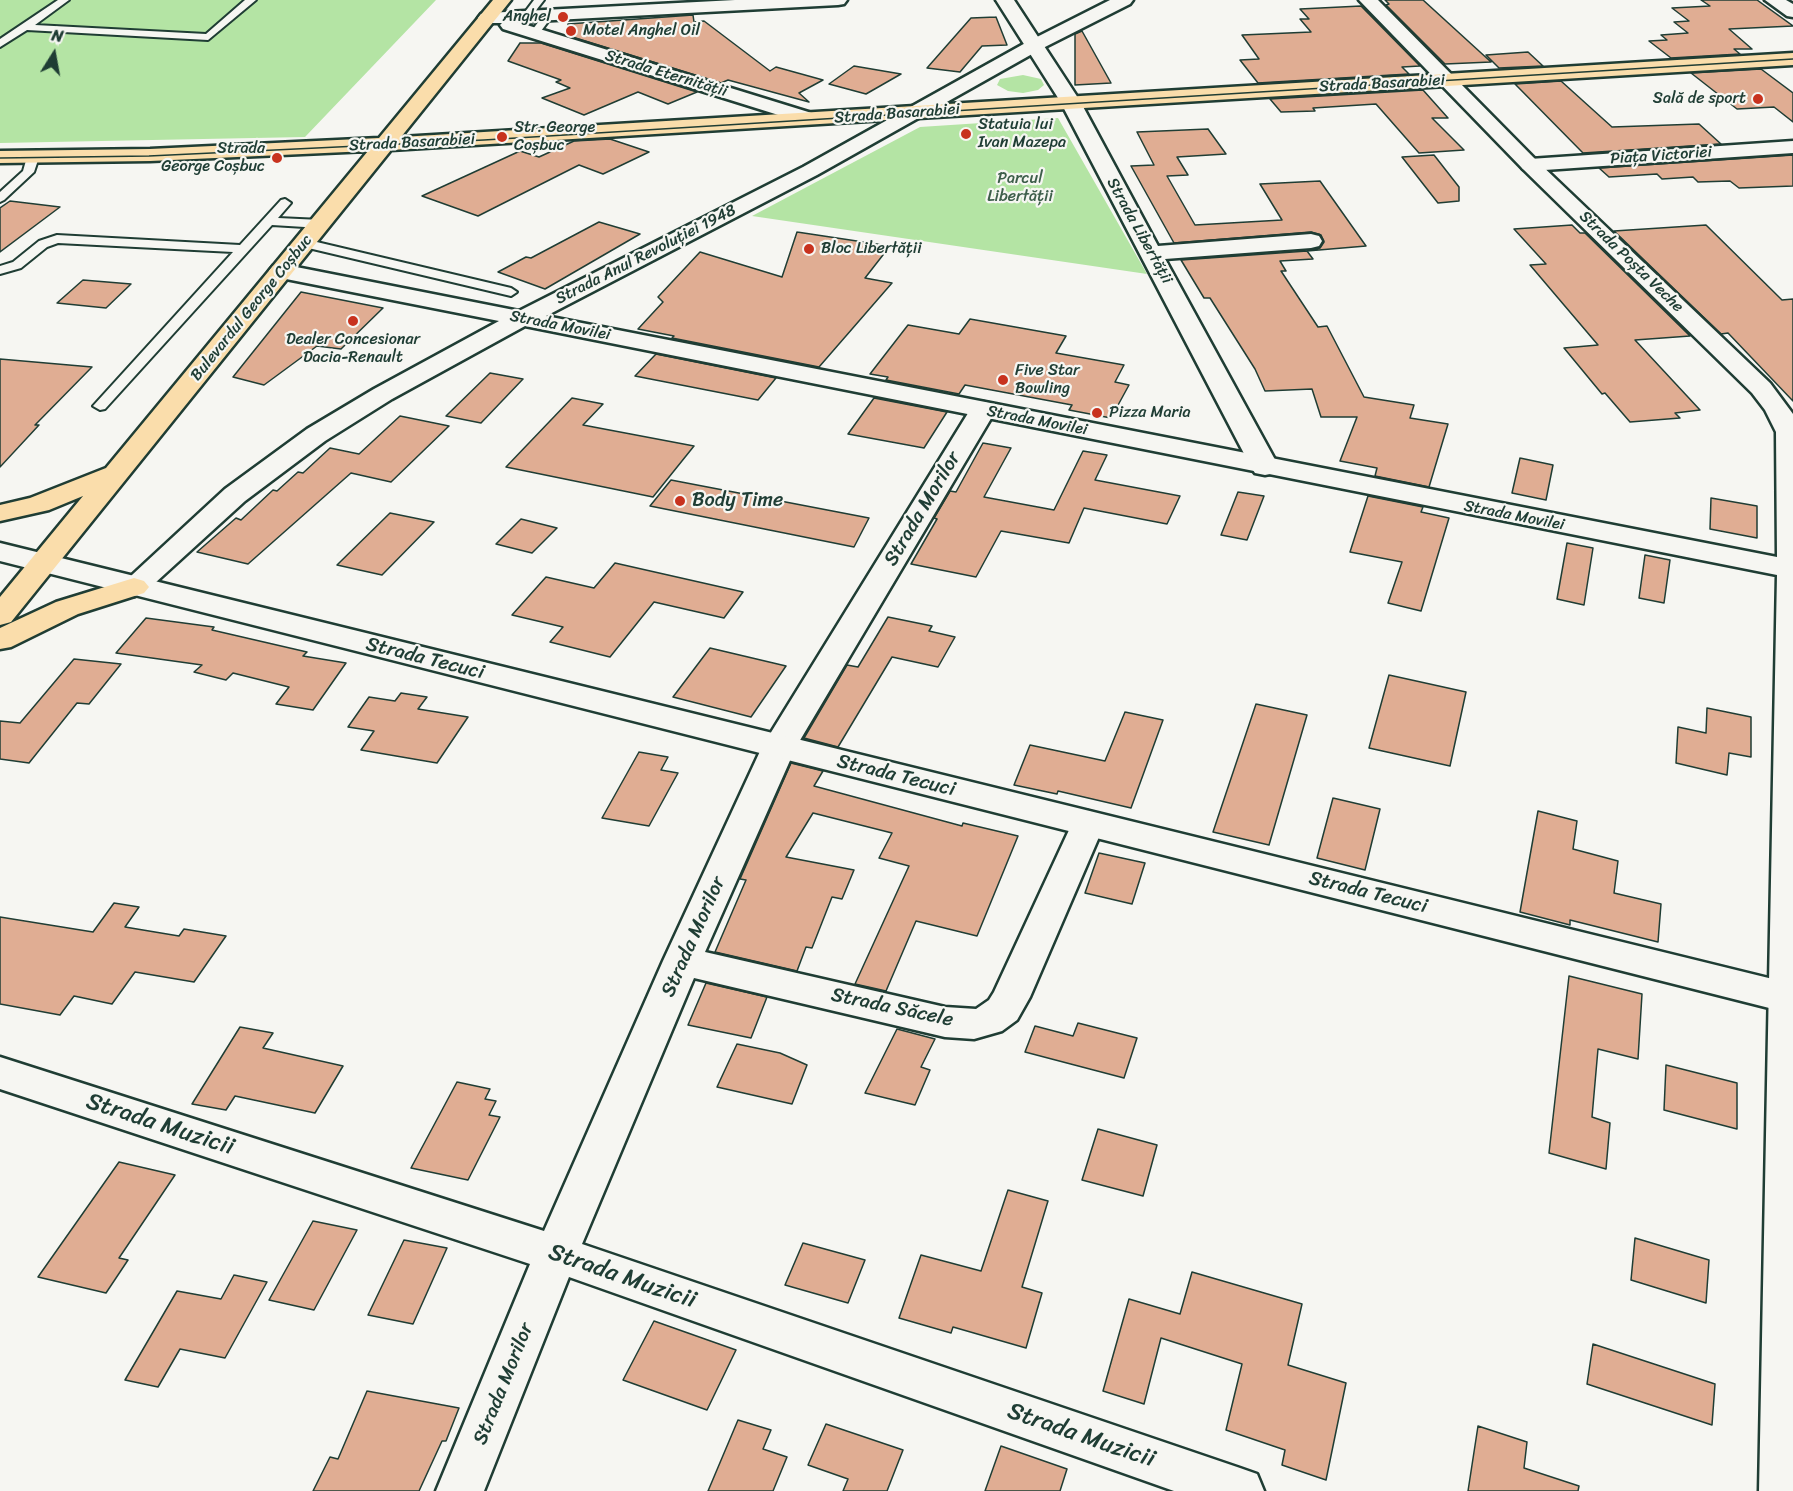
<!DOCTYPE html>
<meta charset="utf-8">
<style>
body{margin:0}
#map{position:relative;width:1793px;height:1491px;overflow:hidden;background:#f6f6f2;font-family:Sriracha,sans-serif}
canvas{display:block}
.north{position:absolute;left:24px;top:24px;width:60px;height:60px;-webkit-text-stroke:4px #f6f6f2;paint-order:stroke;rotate:11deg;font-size:16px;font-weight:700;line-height:24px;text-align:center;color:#1f3d34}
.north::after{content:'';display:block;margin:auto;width:21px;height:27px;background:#1f3d34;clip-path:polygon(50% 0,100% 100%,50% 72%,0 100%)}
</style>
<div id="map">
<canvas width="1793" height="1491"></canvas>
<div class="north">N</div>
</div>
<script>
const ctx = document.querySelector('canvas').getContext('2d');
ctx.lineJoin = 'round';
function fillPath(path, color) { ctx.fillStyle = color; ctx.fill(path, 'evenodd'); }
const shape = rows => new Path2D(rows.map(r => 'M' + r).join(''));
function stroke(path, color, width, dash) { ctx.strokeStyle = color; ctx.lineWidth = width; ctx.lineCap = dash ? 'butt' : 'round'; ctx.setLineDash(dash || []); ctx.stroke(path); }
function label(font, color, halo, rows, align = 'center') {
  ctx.font = font + ' Sriracha,sans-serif'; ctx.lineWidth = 4.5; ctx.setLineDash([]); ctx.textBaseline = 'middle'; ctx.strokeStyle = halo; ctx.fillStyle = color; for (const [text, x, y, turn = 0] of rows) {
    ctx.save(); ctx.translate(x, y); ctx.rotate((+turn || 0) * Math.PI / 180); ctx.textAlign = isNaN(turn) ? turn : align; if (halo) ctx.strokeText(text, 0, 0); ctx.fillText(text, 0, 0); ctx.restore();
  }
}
const green = shape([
 [0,0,436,0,305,137,0,143],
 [1023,75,1041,79,1044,85,1038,90,1023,93,1008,91,997,85,1000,79],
 [1058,118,1147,274,752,216,920,127]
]);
const building = shape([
 [1385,0,1423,0,1491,62,1445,64,1386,5,1389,4,1385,0],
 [1701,0,1757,0,1793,26,1729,29,1752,49,1734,49,1740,54,1671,58,1649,41,1667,40,1661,35,1688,33,1674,22,1689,21,1672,8,1710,6,1701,0],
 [1361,6,1420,66,1402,67,1409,74,1258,83,1240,60,1259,59,1242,35,1311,32,1300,19,1309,19,1300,9,1361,6],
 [693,15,694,22,704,21,770,71,776,67,823,80,799,93,809,102,728,80,721,83,569,36,568,24,693,15],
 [996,17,1007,45,982,46,960,72,927,68,971,18,996,17],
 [1082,31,1111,83,1075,85,1075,34,1082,31],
 [520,43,541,43,697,92,668,104,638,92,584,115,542,98,570,88,556,82,561,80,508,61,520,43],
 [1528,52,1543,66,1499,68,1486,55,1528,52],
 [854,66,901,74,866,94,829,84,854,66],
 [1761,69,1793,93,1793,122,1774,107,1737,109,1691,73,1761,69],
 [1561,81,1612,127,1699,124,1721,144,1583,153,1515,84,1561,81],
 [1423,90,1448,118,1432,118,1464,150,1419,153,1376,104,1313,108,1315,111,1281,112,1270,99,1423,90],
 [1208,129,1226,154,1177,157,1188,175,1167,176,1195,225,1282,220,1260,184,1320,181,1366,246,1307,251,1320,248,1324,242,1321,235,1311,232,1174,243,1131,166,1154,165,1137,132,1208,129],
 [610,139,649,152,603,174,579,165,478,216,422,196,520,151,539,157,574,141,610,139],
 [1434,155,1459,187,1459,201,1438,203,1402,157,1434,155],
 [1793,155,1793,186,1739,188,1730,181,1698,182,1693,177,1662,179,1657,174,1609,177,1599,168,1793,155],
 [10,201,60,207,0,252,0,208,10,201],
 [599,222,640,234,545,289,498,272,526,257,531,258,599,222],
 [1572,225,1580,233,1585,233,1690,336,1635,340,1700,410,1675,413,1680,418,1630,422,1605,393,1602,394,1564,348,1598,345,1530,265,1546,264,1514,229,1572,225],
 [1706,225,1782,300,1793,299,1793,401,1728,333,1721,334,1614,231,1706,225],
 [797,232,890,246,865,278,892,283,819,367,672,338,674,336,638,329,663,302,658,297,700,252,782,277,797,232],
 [1307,251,1313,259,1280,261,1286,271,1281,271,1318,327,1327,326,1364,397,1414,405,1410,418,1448,424,1429,487,1375,476,1377,468,1340,461,1357,417,1321,417,1312,389,1265,391,1255,369,1210,298,1204,298,1181,260,1307,251],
 [83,280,131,284,106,308,57,303,83,280],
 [301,292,383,308,341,349,317,346,264,385,233,377,301,292],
 [970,319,1066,336,1056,353,1124,365,1115,382,1129,385,1111,418,1069,410,1072,405,965,385,959,394,886,380,888,377,870,374,908,325,959,334,970,319],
 [656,354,776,378,758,400,635,376,656,354],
 [0,359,92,367,35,425,39,425,0,467,0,359],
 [490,373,523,379,481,423,446,416,490,373],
 [572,398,603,404,583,425,694,446,653,497,506,467,572,398],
 [874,398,947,412,924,448,848,434,874,398],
 [400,416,449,426,391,482,351,473,248,564,197,552,236,518,241,520,273,490,277,491,298,472,303,473,330,448,359,454,400,416],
 [983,443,1011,448,984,497,1054,510,1083,451,1107,455,1095,480,1180,496,1167,524,1084,508,1069,543,1001,531,976,577,911,564,937,519,934,518,950,491,956,492,983,443],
 [1520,458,1553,465,1546,500,1512,493,1520,458],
 [671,480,869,518,854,547,650,506,671,480],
 [1238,492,1264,496,1247,540,1221,535,1238,492],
 [1368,496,1423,507,1421,512,1449,518,1421,611,1388,603,1402,562,1350,552,1368,496],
 [1711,498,1757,506,1757,538,1710,529,1711,498],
 [390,513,434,522,382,575,337,565,390,513],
 [521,519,557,528,532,553,496,544,521,519],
 [1567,543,1593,548,1584,605,1557,599,1567,543],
 [1645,555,1670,560,1664,603,1639,598,1645,555],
 [615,563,743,592,724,618,654,602,610,657,550,642,563,627,512,615,546,577,594,588,615,563],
 [888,617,932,626,929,631,955,637,938,667,892,657,838,747,804,738,847,665,858,667,888,617],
 [146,618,214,627,212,630,307,652,303,656,346,663,313,710,276,704,289,687,233,673,226,680,194,672,202,665,116,653,146,618],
 [710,648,786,666,751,717,673,697,710,648],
 [74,659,121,664,89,704,77,703,29,763,0,759,0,721,20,723,74,659],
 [1389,675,1466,692,1450,766,1369,748,1389,675],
 [401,693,427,697,418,709,468,717,437,763,361,750,374,731,348,727,369,697,395,701,401,693],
 [1256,704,1307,715,1269,845,1213,832,1256,704],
 [1707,708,1751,717,1751,757,1729,753,1727,775,1676,763,1678,727,1706,733,1707,708],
 [1125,712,1163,720,1131,808,1058,791,1057,794,1014,785,1030,745,1105,761,1125,712],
 [639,752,668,757,661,770,678,773,649,826,602,818,639,752],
 [791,763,823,771,814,786,962,826,963,823,1018,836,977,936,916,921,886,991,855,984,909,866,879,858,892,833,813,813,786,857,854,870,842,899,832,897,812,948,806,947,797,971,715,952,746,880,740,879,791,763],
 [1333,798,1380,809,1365,870,1317,858,1333,798],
 [1538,811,1577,821,1573,849,1618,861,1614,893,1661,904,1658,942,1570,920,1570,925,1520,912,1538,811],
 [1099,853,1145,863,1132,904,1085,893,1099,853],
 [114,903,139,907,125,927,179,936,184,929,226,936,194,982,135,972,112,1004,74,996,60,1015,0,1004,0,917,93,932,114,903],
 [1569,976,1642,994,1638,1059,1598,1049,1592,1117,1610,1123,1606,1169,1549,1153,1569,976],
 [706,983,767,997,751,1038,688,1025,706,983],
 [1078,1023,1137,1038,1124,1078,1025,1052,1035,1026,1073,1036,1078,1023],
 [240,1027,273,1033,263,1048,343,1066,315,1113,235,1096,226,1110,192,1104,240,1027],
 [897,1029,935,1039,921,1067,930,1070,915,1105,865,1093,897,1029],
 [737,1044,780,1053,807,1065,792,1104,717,1087,737,1044],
 [1666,1065,1737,1083,1737,1129,1664,1110,1666,1065],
 [457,1082,490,1089,485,1099,496,1101,489,1115,500,1117,468,1180,411,1168,457,1082],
 [1098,1129,1157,1145,1143,1196,1082,1180,1098,1129],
 [119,1162,175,1175,119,1258,128,1260,106,1293,38,1277,119,1162],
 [1008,1190,1048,1201,1022,1287,1042,1293,1026,1348,953,1327,951,1333,899,1318,921,1255,981,1271,1008,1190],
 [313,1221,357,1230,314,1310,269,1300,313,1221],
 [1635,1238,1709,1260,1706,1303,1631,1280,1635,1238],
 [404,1240,447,1248,413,1324,368,1315,404,1240],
 [803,1243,865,1260,848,1303,785,1285,803,1243],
 [1192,1272,1302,1304,1288,1365,1346,1383,1326,1480,1282,1465,1285,1450,1226,1430,1242,1364,1161,1338,1144,1404,1103,1391,1129,1299,1180,1314,1192,1272],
 [234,1275,267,1282,225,1358,180,1349,158,1387,125,1380,177,1291,221,1299,234,1275],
 [654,1321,736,1350,707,1410,623,1380,654,1321],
 [1593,1344,1715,1384,1712,1425,1587,1384,1593,1344],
 [367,1391,459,1408,446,1441,442,1441,419,1491,313,1491,330,1457,338,1459,367,1391],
 [738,1420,771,1430,763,1449,787,1457,773,1491,708,1491,738,1420],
 [826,1424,903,1450,887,1491,843,1491,848,1479,808,1465,826,1424],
 [1478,1426,1527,1442,1524,1468,1579,1486,1578,1491,1468,1491,1478,1426],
 [1001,1446,1067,1469,1060,1491,985,1491,1001,1446]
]);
const service = shape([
 [58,0,69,0,35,25,206,34,245,0,256,0,208,40,27,30,0,47,0,39,58,0],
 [534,0,544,0,530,18,524,18,522,16,534,0],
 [545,13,553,15,538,35,532,35,530,33,545,13],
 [33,154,39,157,34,172,4,200,0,202,0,192,23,171,27,157,33,154],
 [285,199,291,203,278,218,321,220,327,224,321,228,272,225,105,409,100,410,93,406,233,252,58,243,47,247,21,268,0,274,0,266,13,262,39,241,57,235,240,245,281,200,285,199],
 [304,239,511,288,517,292,511,296,300,246,298,243,304,239]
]);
const minor = shape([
 [735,0,847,0,844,4,838,5,517,22,818,115,821,119,818,123,804,123,503,29,500,25,502,23,487,23,481,22,478,18,481,14,487,13,735,0],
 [996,0,1014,0,1080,101,1158,246,1311,234,1319,236,1322,241,1319,246,1311,248,1165,259,1279,467,1275,473,1265,475,1255,473,1251,467,1060,101,996,0],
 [1765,0,1786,0,1793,4,1793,17,1787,16,1765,0],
 [1793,141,1793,153,1530,171,1523,169,1520,165,1523,161,1530,159,1793,141],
 [983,402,992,404,996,410,796,747,705,952,945,1007,976,1009,989,1000,994,992,1076,815,1088,811,1100,815,1105,823,1030,997,1017,1020,1002,1031,974,1039,945,1037,694,978,582,1244,1240,1468,1257,1474,1264,1491,1174,1491,569,1277,484,1491,436,1491,530,1264,0,1089,0,1057,544,1231,663,961,762,747,970,410,974,404,983,402]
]);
const tertiary = shape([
 [1110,0,1133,0,1130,4,1041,49,817,175,546,316,1777,557,1776,432,1765,410,1752,393,1523,169,1359,0,1378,0,1537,161,1770,383,1793,414,1793,1491,1759,1491,1777,575,525,326,392,399,325,441,245,501,144,593,134,596,124,593,119,587,225,489,307,429,374,389,499,321,281,278,273,276,269,271,273,266,281,264,519,311,803,167,1029,41,1110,0]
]);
const secondary = shape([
 [0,543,1793,984,1793,1014,0,561,0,543]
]);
const primary = shape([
 [493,0,511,0,401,137,1793,53,1793,65,391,150,11,622,0,625,0,597,83,496,49,510,0,521,0,505,30,498,106,468,368,151,150,161,0,163,0,151,150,149,379,138,493,0],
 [134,578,144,581,149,587,144,593,78,614,11,647,0,649,0,628,56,602,134,578]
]);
const tram = shape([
 [0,158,149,156,484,140,1793,59]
]);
const markers = [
 [563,17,6,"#c8321e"],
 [571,31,6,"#c8321e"],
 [1758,99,6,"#c8321e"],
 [966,134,6,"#c8321e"],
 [502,137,6,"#c8321e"],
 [277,158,6,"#c8321e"],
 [809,249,6,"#c8321e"],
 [353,321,6,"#c8321e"],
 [1003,380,6,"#c8321e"],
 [1097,413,6,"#c8321e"],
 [680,501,6,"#c8321e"]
];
const farPoinames = [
 ["Anghel",551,17,"right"],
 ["Motel Anghel Oil",583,31],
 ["Sală de sport",1746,99,"right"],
 ["Statuia lui",978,125],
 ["Ivan Mazepa",978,143],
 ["Str. George",514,128],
 ["Coșbuc",514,146],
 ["Strada",265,149,"right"],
 ["George Coșbuc",265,167,"right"],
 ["Bloc Libertății",821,249],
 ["Dealer Concesionar",353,340,"center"],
 ["Dacia-Renault",353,358,"center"],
 ["Five Star",1015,371],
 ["Bowling",1015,389],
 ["Pizza Maria",1109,413]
];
const farStreetnames = [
 ["Strada Eternității",666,74,17],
 ["Strada Basarabiei",1382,84,-3],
 ["Strada Basarabiei",897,114,-4],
 ["Strada Basarabiei",412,143,-3],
 ["Piața Victoriei",1661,156,-4],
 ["Strada Libertății",1139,231,61],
 ["Strada Anul Revoluției 1948",646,255,-27],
 ["Strada Poșta Veche",1631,262,44],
 ["Bulevardul George Coșbuc",252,308,-51],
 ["Strada Movilei",560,326,11],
 ["Strada Movilei",1037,421,11],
 ["Strada Movilei",1514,516,11]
];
const farParknames = [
 ["Parcul",1020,179],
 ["Libertății",1020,197]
];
const poiNames = [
 ["Body Time",692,501]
];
const streetNames = [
 ["Strada Morilor",923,509,-59],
 ["Strada Tecuci",425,659,14],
 ["Strada Tecuci",896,776,14],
 ["Strada Tecuci",1368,893,14],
 ["Strada Morilor",694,937,-66],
 ["Strada Săcele",892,1008,12],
 ["Strada Morilor",504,1384,-68]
];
const nearStreetnames = [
 ["Strada Muzicii",160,1125,18],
 ["Strada Muzicii",622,1277,19],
 ["Strada Muzicii",1081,1436,19]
];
fillPath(green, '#b4e4a4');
fillPath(building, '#e0ad93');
stroke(building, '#1f3d34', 1.5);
stroke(service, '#1f3d34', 4);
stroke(minor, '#1f3d34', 5);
stroke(tertiary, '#1f3d34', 5);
stroke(secondary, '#1f3d34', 5);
stroke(primary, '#1f3d34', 5);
fillPath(service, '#f6f6f2');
fillPath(minor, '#f6f6f2');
fillPath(tertiary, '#f6f6f2');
fillPath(secondary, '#f6f6f2');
fillPath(primary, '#faddab');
stroke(tram, '#1f3d34', 1.5);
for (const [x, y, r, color] of markers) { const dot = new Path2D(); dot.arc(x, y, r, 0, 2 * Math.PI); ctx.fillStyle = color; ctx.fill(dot); stroke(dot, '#f6f6f2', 2); }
label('16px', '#1f3d34', '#f6f6f2', farPoinames, 'left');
label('16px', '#1f3d34', '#f6f6f2', farStreetnames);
label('16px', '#3d5e4a', '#f6f6f2', farParknames);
label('20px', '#1f3d34', '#f6f6f2', poiNames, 'left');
label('20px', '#1f3d34', '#f6f6f2', streetNames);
label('24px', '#1f3d34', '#f6f6f2', nearStreetnames);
</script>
